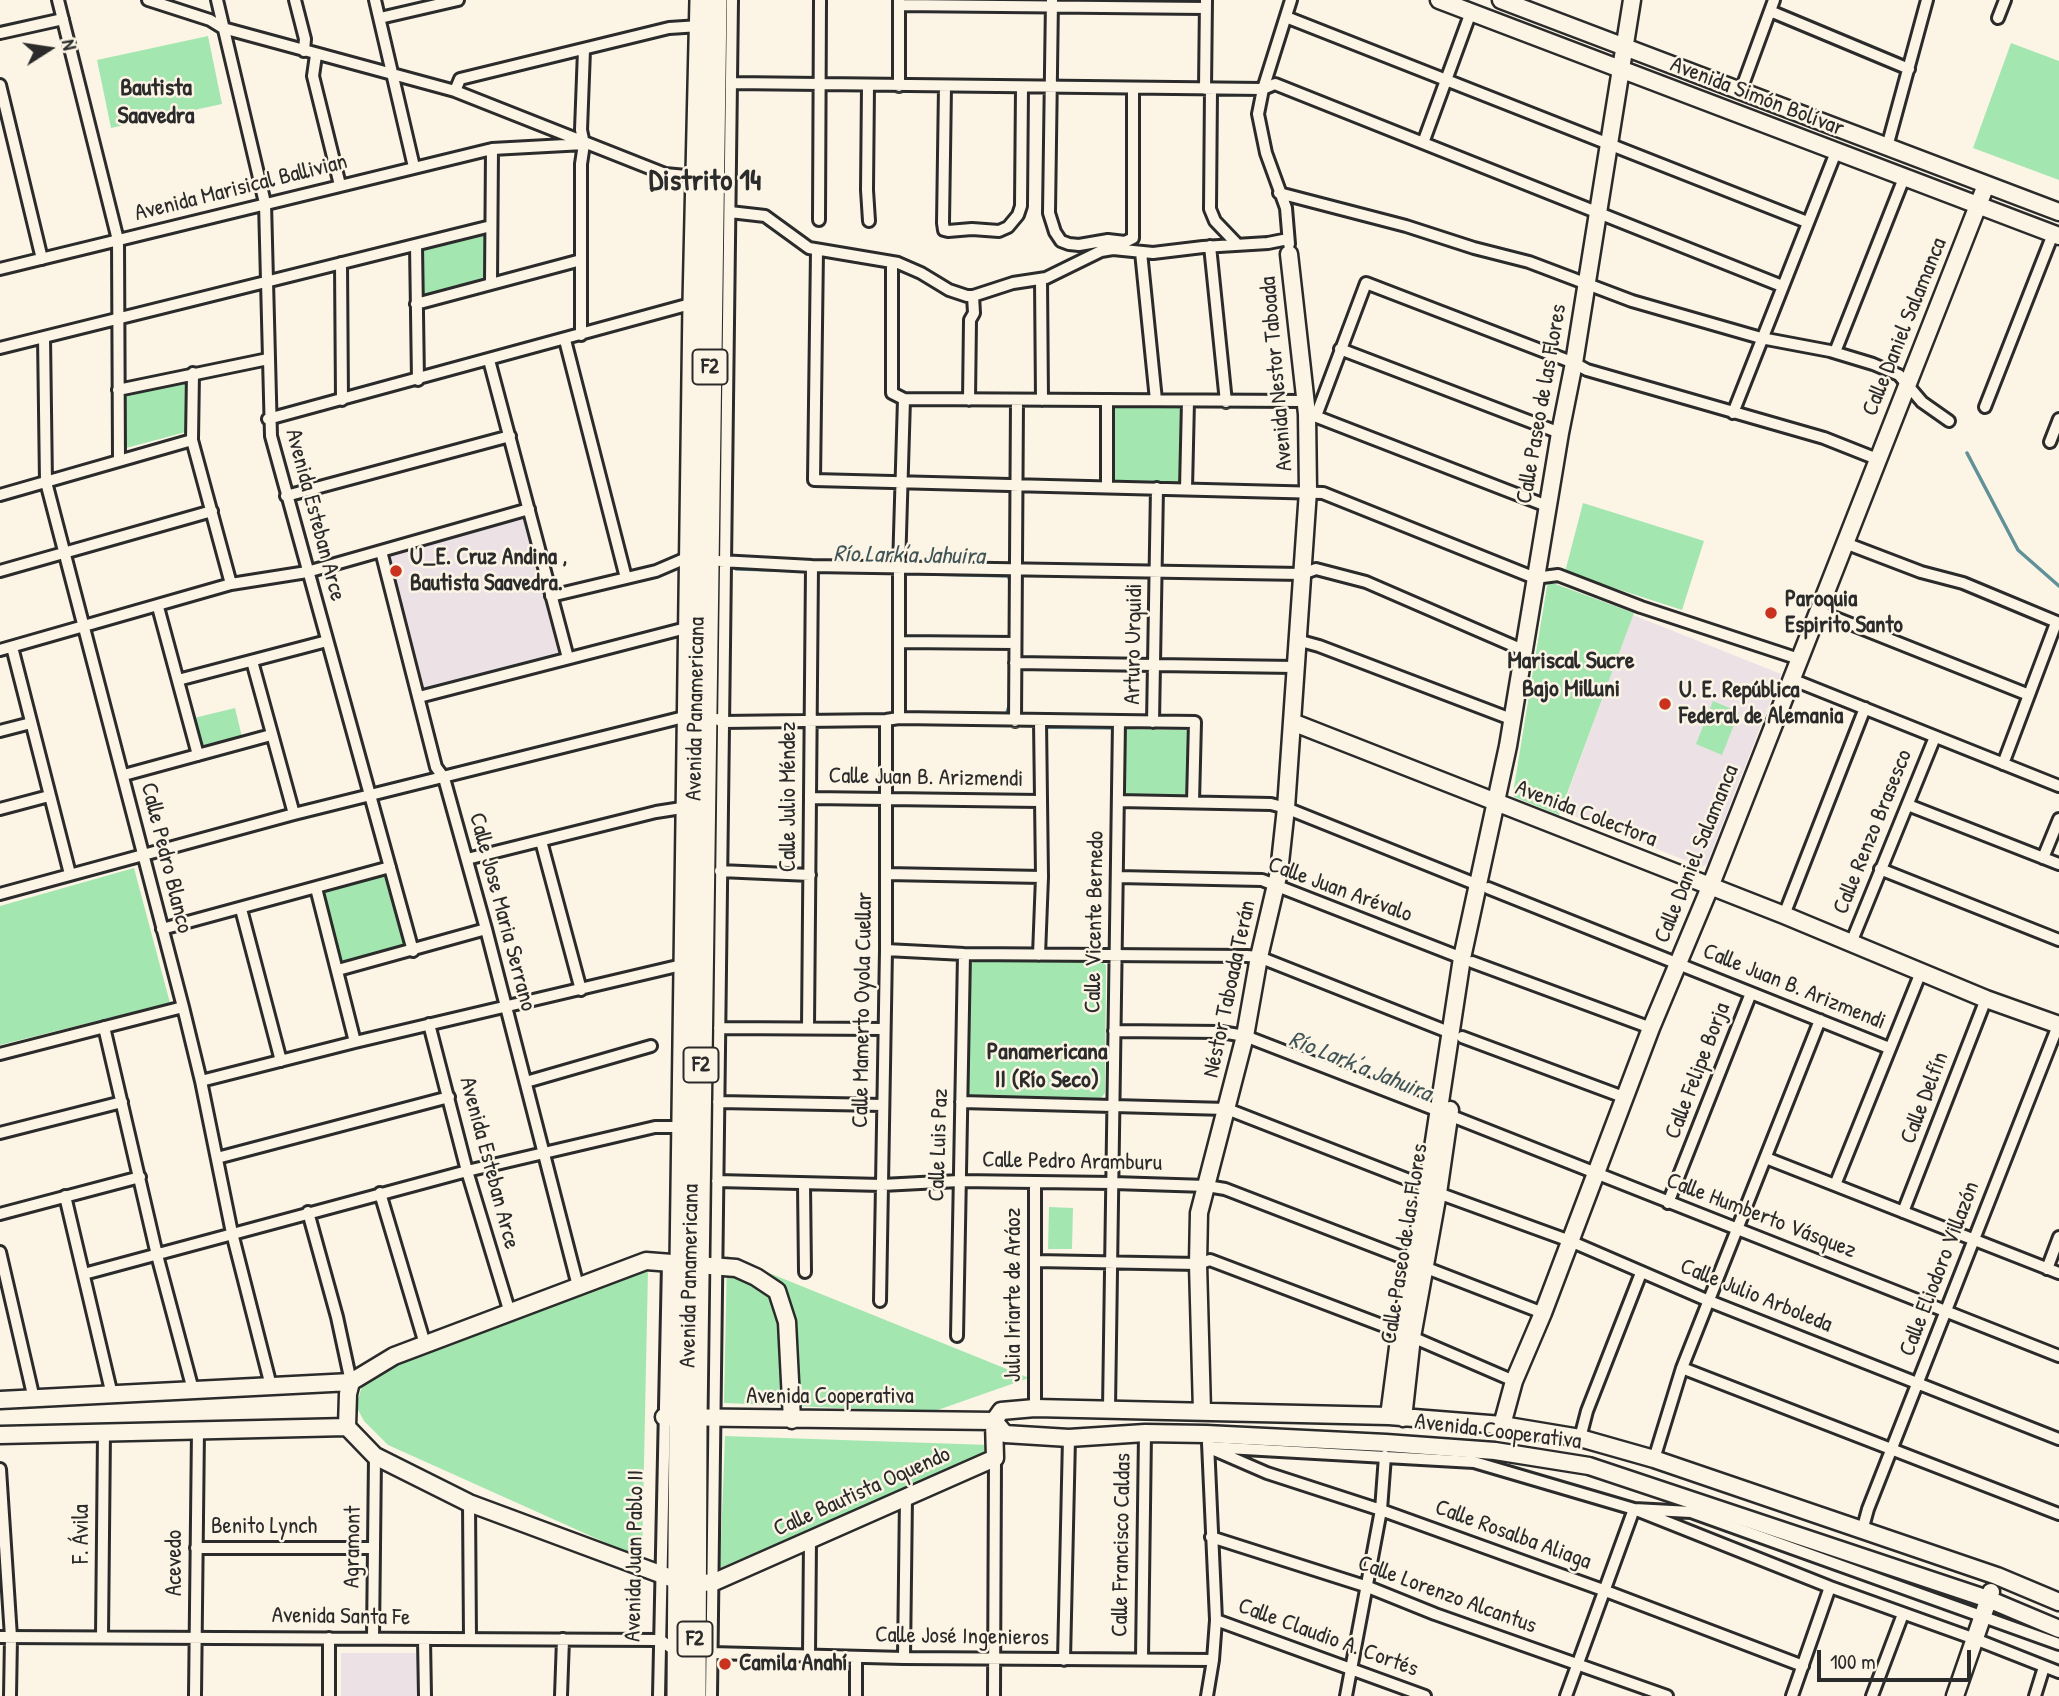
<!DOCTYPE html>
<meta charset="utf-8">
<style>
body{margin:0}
#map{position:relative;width:2059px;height:1696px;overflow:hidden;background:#fcf5e5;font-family:"Patrick Hand",sans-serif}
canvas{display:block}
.north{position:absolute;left:14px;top:14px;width:70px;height:70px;-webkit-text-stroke:5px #fcf5e5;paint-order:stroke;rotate:78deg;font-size:19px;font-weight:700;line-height:28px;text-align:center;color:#2b2b2b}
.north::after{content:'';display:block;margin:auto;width:24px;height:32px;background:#2b2b2b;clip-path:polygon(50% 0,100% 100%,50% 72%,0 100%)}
.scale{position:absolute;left:1817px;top:1650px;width:154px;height:32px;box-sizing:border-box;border:4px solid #2b2b2b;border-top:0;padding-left:9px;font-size:21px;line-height:24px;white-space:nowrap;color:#2b2b2b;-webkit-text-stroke:5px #fcf5e5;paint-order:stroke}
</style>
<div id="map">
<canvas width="2059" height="1696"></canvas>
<div class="north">N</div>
<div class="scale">100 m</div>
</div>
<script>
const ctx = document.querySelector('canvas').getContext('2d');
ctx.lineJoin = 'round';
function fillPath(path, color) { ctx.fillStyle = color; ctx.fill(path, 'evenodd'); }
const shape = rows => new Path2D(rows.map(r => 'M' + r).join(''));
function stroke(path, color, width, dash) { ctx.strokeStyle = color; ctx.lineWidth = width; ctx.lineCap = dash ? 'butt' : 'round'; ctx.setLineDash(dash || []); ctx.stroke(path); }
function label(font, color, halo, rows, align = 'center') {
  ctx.font = font + ' "Patrick Hand",sans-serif'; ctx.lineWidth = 5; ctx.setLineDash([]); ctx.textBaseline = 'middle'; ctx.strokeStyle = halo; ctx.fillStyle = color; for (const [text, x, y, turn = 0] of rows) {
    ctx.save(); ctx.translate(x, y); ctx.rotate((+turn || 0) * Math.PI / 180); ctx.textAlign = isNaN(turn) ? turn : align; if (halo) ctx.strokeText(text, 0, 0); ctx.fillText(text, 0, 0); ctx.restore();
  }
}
const built = shape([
 [521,517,525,519,559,651,556,654,423,690,390,560,392,553],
 [1633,615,1781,674,1707,864,1702,867,1561,811],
 [341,1653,417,1653,418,1696,341,1696]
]);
const green = shape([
 [208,36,222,104,111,128,97,60],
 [2011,43,2059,61,2059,180,1973,148],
 [485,232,487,233,486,279,422,296,421,294,421,248],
 [186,379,186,432,126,448,124,393],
 [1114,406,1181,406,1184,410,1184,481,1180,484,1114,483,1112,481,1111,408],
 [1583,503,1704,541,1682,610,1565,572],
 [1550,582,1634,613,1559,815,1514,797,1513,793,1547,586],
 [1713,701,1739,712,1722,755,1696,744],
 [235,708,242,737,201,747,194,718],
 [1127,729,1186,730,1189,733,1188,791,1184,795,1127,795,1125,792,1125,732],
 [134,868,170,1003,0,1045,0,906],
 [386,871,408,945,343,964,321,890],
 [975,960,1101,962,1106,965,1105,1093,1101,1098,971,1097,967,1091,969,966],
 [1049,1207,1073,1208,1072,1249,1048,1249],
 [727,1256,1029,1378,932,1412,724,1403],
 [648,1270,642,1559,388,1445,364,1421,356,1406,363,1383,392,1365],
 [725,1436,990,1445,983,1456,720,1568]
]);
const stream = shape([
 [1967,453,2018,550,2059,586],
 [736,569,1008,576,1011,582],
 [1011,701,1007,712,1022,714,1024,717],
 [1029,724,1036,727,1118,728],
 [1325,1072,1425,1111]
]);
const street = shape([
 [58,0,118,240,119,460],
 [148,0,210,20,223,28,455,91,665,174,697,177],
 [217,0,265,203,271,436,413,951],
 [295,0,305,39,304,51],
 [375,0,414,167],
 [899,0,899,86],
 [1052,0,1049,213,1055,232,1061,241,1069,244,1079,245,1108,240,1125,242,1133,238,1133,88],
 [899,5,1205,8],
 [1770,11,1909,69],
 [1286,17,1807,222],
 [380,18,458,0],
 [1998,18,2005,0],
 [0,33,63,19],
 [316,55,313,76,340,185],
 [732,83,1263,89,1275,84,1782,286],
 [0,85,42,259],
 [868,86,867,190,869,221],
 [945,86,943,223,944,230,948,231,972,229,999,231,1008,227,1018,215,1021,206,1022,87],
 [1205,89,1206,0],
 [1211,89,1210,209,1215,221,1238,245],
 [1741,90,1774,0],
 [455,91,460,79,669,28,700,26],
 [1423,143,1471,12],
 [1887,147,1927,0],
 [1279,193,1406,226,1474,248,1529,262,1632,301,1761,338,1830,351,1873,364,1899,375,1922,402,1949,421],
 [730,212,765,216,809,248,898,263,921,273,949,290,967,296,973,296,1013,283,1046,278,1101,251,1113,249,1153,253,1203,247,1268,243,1288,239],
 [819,220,820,0],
 [1289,244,1286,208,1266,153,1258,114,1263,89,1291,0],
 [416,245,418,380],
 [1210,246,1226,402],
 [817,250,814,480,1323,493,1535,578,1558,575,1641,607,1799,659],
 [1141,252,1156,400],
 [892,262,892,393,904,399,1305,401],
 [341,263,342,400],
 [0,269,492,149,584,144],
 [1041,279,1042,400],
 [491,283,492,149],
 [416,304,581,260],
 [581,335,581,164,584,144,581,130,584,50],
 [44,337,46,482,183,1007,201,1081,232,1233,271,1386],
 [565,340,626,578],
 [0,348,491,226],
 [1340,349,1560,433],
 [1835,352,1904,178],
 [489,360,568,658],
 [193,373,192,440,231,584],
 [118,390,268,359],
 [969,400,970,320,974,313,973,296],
 [1107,400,1107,487],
 [1985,407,2053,234],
 [1733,413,1836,152],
 [1312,415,1547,506],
 [1316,416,1366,283,1574,363,1587,370,1824,438,1877,459],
 [268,419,694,303],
 [2050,442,2059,419],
 [1186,489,1188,401],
 [0,495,192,440],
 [286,496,510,436],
 [1845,543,1921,572,1963,583,2059,623],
 [381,551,436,767,444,778,486,929,578,1286],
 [720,561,812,566,1302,574,1316,569,1366,582,1523,650],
 [0,571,212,511],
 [551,596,656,571,691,556],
 [158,607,198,755],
 [1818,611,2029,695],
 [1297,640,1319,646,1511,719],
 [899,642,1015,643],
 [12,647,70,874],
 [0,650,231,584,307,572,529,509],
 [252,661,294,814],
 [1015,663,1295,667],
 [1791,679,2059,786],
 [178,680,327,641],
 [419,697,690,627],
 [899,718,899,568,904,399],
 [717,719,722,722,886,720,899,718,1195,722,1193,802],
 [1015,721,1017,400],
 [1153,722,1157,488],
 [0,731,31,723],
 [2003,764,2056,623],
 [124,775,271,735],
 [811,798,1040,801],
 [1118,801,1271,804,1286,808,1478,885],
 [1908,805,2059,864],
 [0,809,49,796],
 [541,841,581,990],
 [2043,858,2059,819],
 [467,859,656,812,688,807],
 [1880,869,2059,940],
 [720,871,810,875],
 [886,874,1042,877],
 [1117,877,1262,880,1462,958],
 [316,888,355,1042],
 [1488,888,1889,1048],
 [0,894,294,814,692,715],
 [241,909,281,1061],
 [1784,915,1865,708],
 [162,929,390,867],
 [1851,943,1935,737],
 [886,950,964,954,1247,956,1259,957,1451,1033],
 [1039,955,1042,877,1040,721],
 [1472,962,1651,1028],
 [338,970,486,929],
 [429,1024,467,1171,510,1313],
 [104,1027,157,1255,193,1390],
 [719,1028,884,1029],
 [808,1028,812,566],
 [1114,1031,1221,1032,1245,1036,1439,1111],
 [1462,1037,1626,1098],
 [0,1054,183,1007],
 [201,1081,355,1042,686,964],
 [526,1082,651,1046],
 [718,1102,883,1105],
 [961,1102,1227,1109,1427,1187],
 [1449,1115,2059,1356],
 [0,1133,122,1102],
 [217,1158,449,1097],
 [1766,1158,2059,1273],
 [717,1181,882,1185,959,1181,1113,1183,1207,1186,1225,1189,1412,1261],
 [804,1184,805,1272],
 [1835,1185,1921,972],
 [380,1193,425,1344],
 [1438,1193,1570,1241,1709,1301,2059,1439],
 [65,1196,112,1395],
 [1668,1203,1751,993],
 [308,1212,337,1317,351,1382],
 [1903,1212,1986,999],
 [0,1214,140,1177],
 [0,1252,34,1399],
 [1035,1261,1198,1264,1210,1260,1400,1332],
 [1424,1267,1543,1313],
 [2047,1269,2059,1237],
 [84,1274,467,1171,655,1127,684,1127],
 [880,1301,886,950,886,720],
 [957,1336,964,954],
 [1412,1337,1514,1381],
 [1682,1368,2059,1514],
 [1035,1408,1035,1183],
 [1109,1409,1119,722],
 [1580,1438,1587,1411,1641,1273],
 [1209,1447,1474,1462,1634,1509,1830,1587,1975,1639,2059,1672],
 [1214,1450,1267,1473,1381,1510,1603,1590,1803,1666],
 [1654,1459,1682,1368,1820,1020],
 [0,1469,11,1637,10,1696],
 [469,1503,470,1639],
 [1862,1531,1868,1509,2059,1023],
 [1211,1537,1368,1587,1435,1614,1667,1696],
 [196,1548,374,1548],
 [1216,1620,1425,1696],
 [0,1637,660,1640,679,1653],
 [102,1637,104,1432],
 [329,1638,329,1696],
 [373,1638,375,1456],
 [424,1639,425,1696],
 [711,1653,904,1658,1213,1660],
 [809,1655,810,1540],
 [904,1658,906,1497],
 [1142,1658,1145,1433],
 [1064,1660,1069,1438],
 [195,1696,198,1430],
 [561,1696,563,1639],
 [659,1696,668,1263],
 [711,1696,732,0],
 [856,1696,856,1657],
 [994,1696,995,1458],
 [1207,1696,1213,1660,1216,1620,1208,1443],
 [1346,1696,1381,1510,1385,1456],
 [1566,1696,1634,1509,1691,1512,2059,1644],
 [1792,1696,1830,1587],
 [1872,1696,1903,1614],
 [2035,1696,2044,1667]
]);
const secondary = shape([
 [1439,0,2059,236],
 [1501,0,2059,212],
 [1292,722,1784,915,1986,999,2059,1025],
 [351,1382,348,1394,347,1427,375,1456,469,1503,679,1581,695,1582,712,1583,995,1458,994,1421],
 [0,1400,351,1382,394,1356,646,1261,736,1268,756,1277,777,1291,787,1322,792,1420],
 [1202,1411,1198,1264,1199,1213,1245,1036,1259,957,1279,872,1286,808,1308,491,1307,414,1289,254],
 [1389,1416,1400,1332,1427,1187,1462,958,1508,746,1560,433,1574,363,1632,0],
 [664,1417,994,1421],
 [1403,1418,1412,1337,1438,1193,1450,1110],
 [994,1421,1005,1434,1069,1438,1145,1433,1206,1434,1386,1443,1495,1451,1589,1466,1988,1599,2059,1629],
 [994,1421,1001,1411,1035,1408,1389,1416,1502,1425,1580,1438,1654,1459,1997,1576,2059,1602],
 [1502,1425,1514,1381,1543,1313,1651,1028,1710,887,1986,185],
 [0,1435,347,1427],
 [1955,1696,1991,1592]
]);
const highway = shape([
 [678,1696,681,1264,694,303,701,0],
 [695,1696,696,1418,716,0]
]);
const markers = [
 [396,571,7,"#c8321e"],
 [1771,613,7,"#c8321e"],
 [1665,704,7,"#c8321e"],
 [725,1664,7,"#c8321e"]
];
const shields = [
 [710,367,35],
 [701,1065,35],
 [695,1639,35]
];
const shieldNames = [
 ["F2",710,367],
 ["F2",701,1065],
 ["F2",695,1639]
];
const streetNames = [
 ["Avenida Simón Bolívar",1757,97,21],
 ["Avenida Marisical Ballivian",241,188,-14],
 ["Calle Daniel Salamanca",1905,327,-68],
 ["Avenida Nestor Taboada",1277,374,-95],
 ["Calle Paseo de las Flores",1542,404,-80],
 ["Avenida Esteban Arce",315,515,75],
 ["Arturo Urquidi",1134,644,-89],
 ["Avenida Panamericana",696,709,-89],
 ["Calle Juan B. Arizmendi",926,778,1],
 ["Calle Julio Méndez",789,797,-90],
 ["Avenida Colectora",1586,814,21],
 ["Calle Renzo Brasesco",1873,832,-68],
 ["Calle Daniel Salamanca",1697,854,-68],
 ["Calle Pedro Blanco",166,858,76],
 ["Calle Juan Arévalo",1340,890,20],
 ["Calle Jose Maria Serrano",502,912,75],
 ["Calle Vicente Bernedo",1095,922,-89],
 ["Calle Juan B. Arizmendi",1794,987,22],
 ["Néstor Taboada Terán",1230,989,-78],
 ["Calle Mamerto Oyola Cuellar",863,1010,-89],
 ["Calle Felipe Borja",1698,1071,-69],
 ["Calle Delfín",1925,1098,-69],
 ["Calle Luis Paz",939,1145,-88],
 ["Calle Pedro Aramburu",1072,1162,1],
 ["Avenida Esteban Arce",489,1163,75],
 ["Calle Humberto Vásquez",1761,1216,21],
 ["Calle Paseo de las Flores",1405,1244,-81],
 ["Calle Eliodoro Villazón",1940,1269,-69],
 ["Avenida Panamericana",690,1276,-89],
 ["Julia Iriarte de Aráoz",1014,1295,-90],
 ["Calle Julio Arboleda",1756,1296,22],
 ["Avenida Cooperativa",830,1397],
 ["Avenida Cooperativa",1498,1432,7],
 ["Calle Bautista Oquendo",862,1492,-24],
 ["Benito Lynch",264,1527],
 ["F. Ávila",82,1534,-90],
 ["Calle Rosalba Aliaga",1513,1535,20],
 ["Calle Francisco Caldas",1122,1545,-89],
 ["Agramont",353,1547,-89],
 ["Avenida Juan Pablo II",635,1556,-89],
 ["Acevedo",175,1563,-90],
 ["Calle Lorenzo Alcantus",1447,1595,20],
 ["Avenida Santa Fe",341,1617,1],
 ["Calle José Ingenieros",962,1637,1],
 ["Calle Claudio A. Cortés",1328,1638,20]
];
const poiNames = [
 ["U_E. Cruz Andina ,",410,558],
 ["Bautista Saavedra.",410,584],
 ["Paroquia",1785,600],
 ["Espirito Santo",1785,626],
 ["U. E. República",1679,691],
 ["Federal de Alemania",1679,717],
 ["Camila Anahí",739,1664]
];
const neighbourhoodNames = [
 ["Bautista",156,89],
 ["Saavedra",156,117],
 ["Mariscal Sucre",1571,662],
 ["Bajo Milluni",1571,690],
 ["Panamericana",1047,1053],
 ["II (Río Seco)",1047,1081]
];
const waterNames = [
 ["Río Lark’a Jahuira",909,556,1],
 ["Río Lark’a Jahuira",1360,1067,22]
];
const districtNames = [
 ["Distrito 14",705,182]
];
fillPath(built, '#ece2e6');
fillPath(green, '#a4e6b0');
stroke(stream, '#609098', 3.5);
stroke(street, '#2b2b2b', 16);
stroke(secondary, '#2b2b2b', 21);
stroke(highway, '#2b2b2b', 26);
stroke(street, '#fcf5e5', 10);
stroke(secondary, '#fcf5e5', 16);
stroke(highway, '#fcf5e5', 21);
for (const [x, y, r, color] of markers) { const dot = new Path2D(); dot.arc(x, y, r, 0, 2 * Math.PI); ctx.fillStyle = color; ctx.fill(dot); stroke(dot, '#fcf5e5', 2.5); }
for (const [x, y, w] of shields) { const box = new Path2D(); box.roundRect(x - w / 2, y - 17.5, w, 35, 5); ctx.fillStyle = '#fcf5e5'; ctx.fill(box); stroke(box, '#2b2b2b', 2); }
label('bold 21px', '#2b2b2b', null, shieldNames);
label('23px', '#2b2b2b', '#fcf5e5', streetNames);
label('bold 23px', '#2b2b2b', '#fcf5e5', poiNames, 'left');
label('bold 24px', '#2b2b2b', '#fcf5e5', neighbourhoodNames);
label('italic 24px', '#415558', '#fcf5e5', waterNames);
label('bold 30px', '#2b2b2b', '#fcf5e5', districtNames);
</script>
